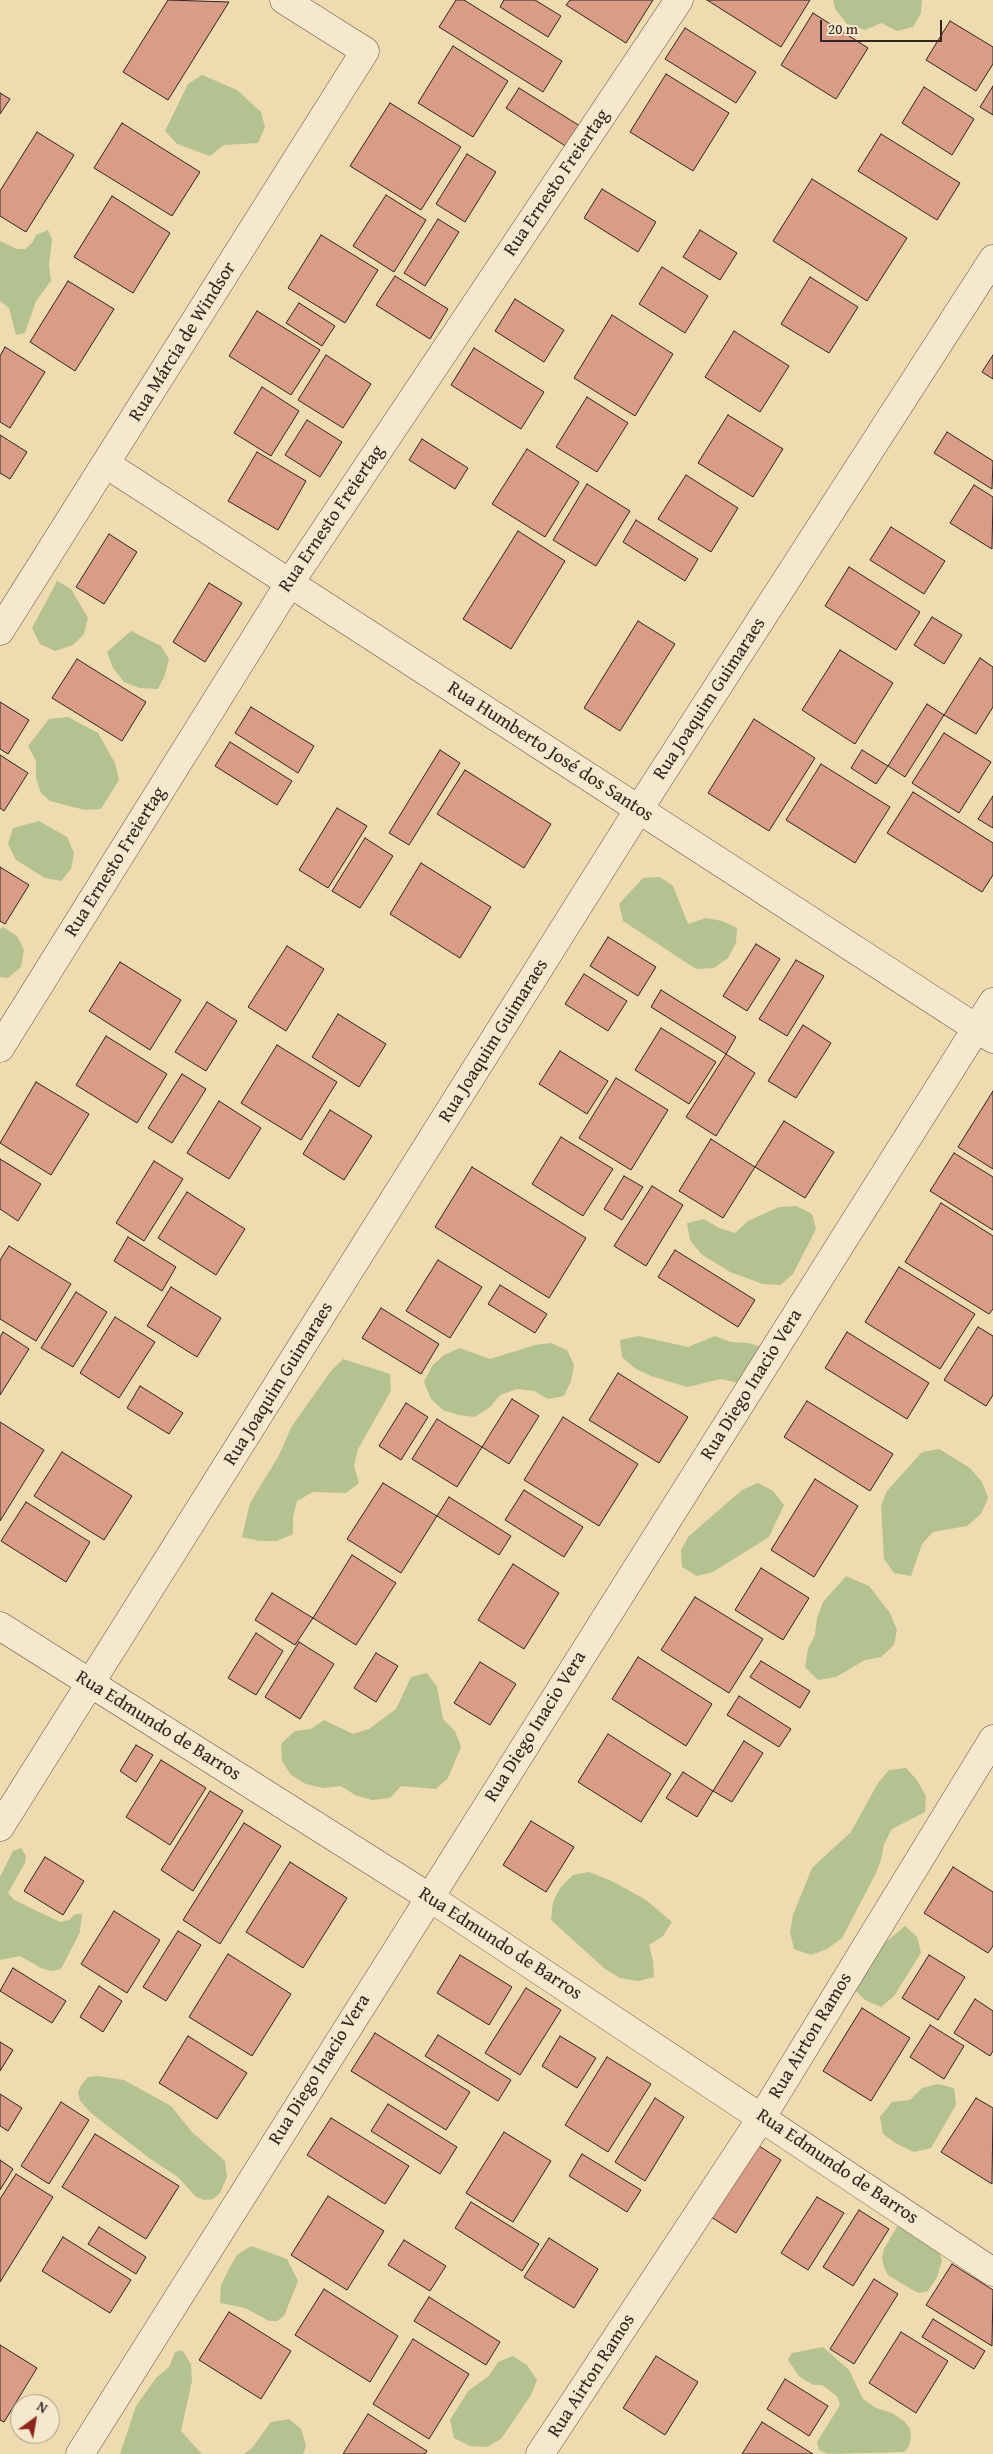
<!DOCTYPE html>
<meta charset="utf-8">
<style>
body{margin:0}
#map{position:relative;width:993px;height:2454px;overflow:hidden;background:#efdbb0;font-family:"Gentium Book Plus",serif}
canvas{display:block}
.north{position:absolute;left:10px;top:2394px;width:50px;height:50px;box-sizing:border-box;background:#f5e8cc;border:1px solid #a79a87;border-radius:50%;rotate:32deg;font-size:14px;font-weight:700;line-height:20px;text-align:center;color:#32241f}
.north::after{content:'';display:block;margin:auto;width:18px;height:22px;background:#8f2418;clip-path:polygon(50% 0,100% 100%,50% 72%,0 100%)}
.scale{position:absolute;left:820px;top:20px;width:122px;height:22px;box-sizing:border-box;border:2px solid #32241f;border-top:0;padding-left:6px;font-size:15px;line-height:18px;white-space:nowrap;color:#32241f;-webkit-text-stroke:4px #f5e8cc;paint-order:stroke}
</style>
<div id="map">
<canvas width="993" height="2454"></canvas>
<div class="north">N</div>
<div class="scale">20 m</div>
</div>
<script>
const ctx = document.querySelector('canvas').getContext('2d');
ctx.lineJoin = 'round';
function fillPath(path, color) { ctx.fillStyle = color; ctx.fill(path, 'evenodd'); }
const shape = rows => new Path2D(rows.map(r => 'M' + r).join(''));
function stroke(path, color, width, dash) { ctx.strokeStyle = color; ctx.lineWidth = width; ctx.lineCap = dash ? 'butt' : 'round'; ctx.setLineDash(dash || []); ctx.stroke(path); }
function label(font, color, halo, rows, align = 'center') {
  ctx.font = font + ' "Gentium Book Plus",serif'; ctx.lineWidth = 4; ctx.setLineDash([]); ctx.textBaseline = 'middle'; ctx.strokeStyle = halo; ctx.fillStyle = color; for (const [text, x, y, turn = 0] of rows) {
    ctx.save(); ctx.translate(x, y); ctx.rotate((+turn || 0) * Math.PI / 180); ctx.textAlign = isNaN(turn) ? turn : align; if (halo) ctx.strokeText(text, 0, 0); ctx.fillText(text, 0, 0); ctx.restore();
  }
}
const green = shape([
 [833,0,922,0,921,13,913,27,897,31,881,23,865,30,847,24,835,9],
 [202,75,237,90,261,112,265,127,258,143,224,145,210,156,177,144,165,131,188,84],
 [48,230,52,239,49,265,51,281,36,301,25,333,16,335,9,308,0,301,0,241,17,249,25,249,32,243,36,235],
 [57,581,71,589,88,618,84,634,73,645,55,651,40,644,32,628],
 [131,631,161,646,169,659,165,675,158,689,140,688,124,682,113,668,107,652],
 [68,717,98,733,115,763,119,780,101,809,85,810,50,801,41,793,36,778,36,761,28,746,49,719],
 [39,821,67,837,74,853,71,869,61,881,45,878,16,860,8,844,13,828],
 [660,877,673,886,688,924,706,918,722,921,737,928,736,943,728,958,714,968,696,969,623,921,619,904,643,878],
 [3,927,17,936,24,950,21,967,8,978,0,977,0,929],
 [796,1206,812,1214,816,1229,793,1274,780,1285,763,1284,730,1272,701,1254,690,1240,687,1223,704,1219,719,1228,735,1233,748,1221,779,1207],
 [639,1336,688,1347,715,1336,731,1342,748,1343,765,1348,738,1383,721,1379,687,1387,651,1376,636,1369,622,1357,620,1340],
 [551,1343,567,1350,574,1365,571,1381,564,1396,548,1399,534,1391,517,1389,500,1395,490,1407,475,1417,459,1415,443,1410,431,1399,424,1382,432,1366,444,1355,460,1348,490,1359,535,1345],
 [343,1359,390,1374,391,1391,358,1449,354,1466,359,1483,346,1493,313,1492,297,1501,293,1517,293,1534,277,1541,259,1541,242,1537,250,1503,278,1457,292,1426,331,1371],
 [939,1449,970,1468,982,1482,988,1498,981,1514,967,1526,933,1532,922,1544,911,1576,894,1573,884,1559,881,1506,887,1491,922,1452],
 [758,1483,773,1491,784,1505,769,1537,713,1572,697,1576,682,1567,681,1550,689,1536,742,1490],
 [846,1576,869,1586,890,1613,897,1630,894,1645,881,1657,865,1660,836,1677,818,1680,805,1667,808,1649,815,1635,817,1618,823,1602],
 [427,1673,437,1687,443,1719,455,1731,461,1747,448,1778,436,1789,401,1786,390,1798,372,1800,355,1795,341,1786,323,1788,306,1784,291,1775,282,1761,281,1744,295,1731,311,1729,324,1720,353,1734,369,1729,396,1709,411,1677],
 [906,1768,917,1780,926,1796,925,1812,892,1829,884,1844,881,1860,875,1875,842,1938,827,1949,811,1955,794,1949,790,1932,793,1915,812,1868,851,1832,878,1783,889,1770],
 [21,1848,26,1856,25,1863,8,1893,14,1900,60,1922,69,1920,75,1914,82,1914,80,1932,61,1969,52,1971,43,1969,20,1956,0,1960,0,1877,13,1851],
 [589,1872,614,1882,646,1900,672,1922,663,1936,649,1945,653,1961,654,1977,638,1981,620,1978,605,1969,551,1920,553,1902,560,1888,573,1875],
 [905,1926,917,1937,921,1953,894,1996,881,2007,865,2000,853,1988,868,1957],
 [98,2076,124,2080,171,2106,192,2132,225,2161,227,2177,220,2193,213,2199,204,2200,196,2197,178,2177,149,2158,91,2113,80,2101,78,2092,82,2084,88,2077],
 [938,2084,954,2088,956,2105,931,2148,914,2152,897,2144,883,2134,880,2117,892,2102,910,2100,922,2088],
 [901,2220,939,2252,942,2260,937,2277,928,2291,919,2293,911,2289,888,2275,884,2267,882,2258,884,2249],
 [251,2246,287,2259,298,2281,284,2316,277,2321,269,2321,245,2308,220,2303,221,2285,229,2269,237,2255],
 [823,2347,849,2370,863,2399,876,2408,892,2413,905,2422,910,2429,911,2438,909,2446,904,2452,828,2454,819,2450,817,2442,840,2405,837,2396,822,2385,814,2385,806,2381,799,2376,788,2360,792,2353],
 [182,2350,191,2364,192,2381,181,2431,202,2454,120,2454,136,2406,156,2378,169,2367,175,2352],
 [513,2356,527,2365,537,2380,531,2395,501,2439,487,2447,470,2446,454,2438,450,2420,468,2391,489,2376,498,2362],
 [289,2419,301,2429,306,2446,303,2454,244,2454,252,2448,271,2422]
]);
const building = shape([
 [168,0,229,2,168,100,123,72,168,0],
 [456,0,464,0,562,61,543,92,439,27,456,0],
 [504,0,535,0,561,16,548,37,500,7,504,0],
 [570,0,653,0,626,43,566,5,570,0],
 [707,0,810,0,781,47,707,0],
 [813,13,868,48,836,99,781,65,813,13],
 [950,21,993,47,993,64,976,91,926,60,950,21],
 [685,28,756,72,736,103,665,59,685,28],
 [453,46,508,81,473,137,418,103,453,46],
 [666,74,729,113,693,171,630,132,666,74],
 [993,86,993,115,980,107,993,86],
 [924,87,974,119,952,155,902,123,924,87],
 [519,88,580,126,567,147,506,108,519,88],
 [0,93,10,99,0,114,0,93],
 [390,103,461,147,421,210,350,166,390,103],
 [122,123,200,172,172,216,94,168,122,123],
 [37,132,74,155,26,232,0,216,0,191,37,132],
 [881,134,960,183,937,220,858,171,881,134],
 [467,154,496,172,465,222,436,204,467,154],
 [812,179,907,238,867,301,773,241,812,179],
 [602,189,656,222,638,252,584,218,602,189],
 [386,195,426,220,394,272,353,246,386,195],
 [112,196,170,233,133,293,74,257,112,196],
 [438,219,459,232,425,286,404,273,438,219],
 [700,230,737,253,720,280,683,257,700,230],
 [321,235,378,270,345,323,288,288,321,235],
 [662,267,708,296,685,333,639,304,662,267],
 [395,276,448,309,430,339,376,305,395,276],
 [810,277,858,307,829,353,781,324,810,277],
 [68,281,114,309,75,371,30,342,68,281],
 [515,299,564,330,544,362,495,331,515,299],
 [299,303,335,326,322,346,286,323,299,303],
 [257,311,320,350,291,395,229,356,257,311],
 [612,315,673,354,635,416,574,378,612,315],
 [734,331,789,366,760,412,705,377,734,331],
 [5,347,45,372,10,428,0,422,0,356,5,347],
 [474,348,544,392,521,429,451,385,474,348],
 [326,355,371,384,343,428,298,400,326,355],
 [993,355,993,379,982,372,993,355],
 [262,387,299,411,271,456,234,433,262,387],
 [587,397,628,423,597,472,556,447,587,397],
 [728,415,783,449,753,497,698,463,728,415],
 [307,420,342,442,320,477,285,455,307,420],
 [947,432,993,461,992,489,934,453,947,432],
 [0,435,27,452,10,479,0,473,0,435],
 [422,439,468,468,455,489,409,460,422,439],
 [527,449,579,482,545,537,492,504,527,449],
 [257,452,306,481,278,530,228,501,257,452],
 [686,475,738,508,711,552,658,519,686,475],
 [587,484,630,511,596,566,553,540,587,484],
 [974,485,993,497,992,549,950,523,974,485],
 [636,520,698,559,685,581,623,542,636,520],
 [891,527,945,561,924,594,870,560,891,527],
 [518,531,565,561,511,649,463,619,518,531],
 [109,534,137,552,104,604,76,587,109,534],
 [849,567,920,612,896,650,825,606,849,567],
 [209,583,242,603,205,662,173,642,209,583],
 [932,617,962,635,944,664,914,645,932,617],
 [638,621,675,644,620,731,584,708,638,621],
 [840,650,893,683,855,744,802,710,840,650],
 [980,658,993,667,993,707,976,734,944,715,980,658],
 [77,659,146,702,122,741,52,698,77,659],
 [0,702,29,720,8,754,0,749,0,702],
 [927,704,944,715,905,777,888,766,927,704],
 [251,707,314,746,298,773,235,733,251,707],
 [754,719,815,758,769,831,708,793,754,719],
 [944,733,991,762,959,813,912,783,944,733],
 [230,742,292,781,277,805,215,766,230,742],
 [440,750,460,763,409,845,389,833,440,750],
 [862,750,888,766,876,784,851,768,862,750],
 [0,755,28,773,4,811,0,808,0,755],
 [821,764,890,807,855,863,786,820,821,764],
 [465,770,551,824,524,868,437,814,465,770],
 [913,792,993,843,993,875,982,892,887,833,913,792],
 [993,796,993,828,978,819,993,796],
 [337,808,367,826,328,888,299,870,337,808],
 [365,838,393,856,360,908,332,891,365,838],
 [421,863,491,907,460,958,390,914,421,863],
 [0,867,29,885,5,924,0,921,0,867],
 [608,937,656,967,638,996,590,966,608,937],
 [756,944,780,959,747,1011,723,996,756,944],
 [287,946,324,969,286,1031,248,1007,287,946],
 [796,960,824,976,787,1036,759,1019,796,960],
 [120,962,181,1000,150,1050,89,1011,120,962],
 [584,974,627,1001,608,1031,565,1004,584,974],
 [661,990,736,1037,726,1054,651,1007,661,990],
 [207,1002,237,1021,206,1071,175,1052,207,1002],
 [338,1014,386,1044,359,1087,312,1057,338,1014],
 [803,1025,831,1043,796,1098,768,1081,803,1025],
 [661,1028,716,1062,689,1104,635,1070,661,1028],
 [106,1036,167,1074,137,1123,76,1085,106,1036],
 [277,1045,337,1082,301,1140,241,1103,277,1045],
 [560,1051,608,1081,587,1114,539,1084,560,1051],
 [726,1054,755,1073,716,1136,686,1117,726,1054],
 [182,1074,206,1089,172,1143,148,1128,182,1074],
 [616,1078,668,1110,631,1170,579,1138,616,1078],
 [36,1082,89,1114,51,1175,0,1143,36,1082],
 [993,1091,993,1169,958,1147,993,1091],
 [219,1101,261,1128,229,1179,187,1153,219,1101],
 [330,1110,372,1136,344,1180,303,1154,330,1110],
 [784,1121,834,1152,805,1198,755,1167,784,1121],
 [561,1137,613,1169,583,1216,532,1184,561,1137],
 [711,1139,755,1167,723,1218,679,1191,711,1139],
 [954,1153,993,1177,993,1230,930,1191,954,1153],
 [0,1159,41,1184,18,1221,0,1209,0,1159],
 [154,1161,183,1179,144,1241,116,1223,154,1161],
 [472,1167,586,1238,549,1298,435,1227,472,1167],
 [624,1176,643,1187,622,1220,604,1209,624,1176],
 [652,1186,683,1205,646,1266,614,1246,652,1186],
 [187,1192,245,1229,216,1275,158,1238,187,1192],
 [941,1203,993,1236,993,1309,989,1314,905,1262,941,1203],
 [128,1237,176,1267,162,1291,114,1261,128,1237],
 [9,1246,71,1284,36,1341,0,1319,0,1260,9,1246],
 [675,1250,755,1300,738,1327,658,1277,675,1250],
 [438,1260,482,1287,450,1338,406,1311,438,1260],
 [899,1267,975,1314,940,1369,865,1322,899,1267],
 [500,1285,547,1314,535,1333,488,1304,500,1285],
 [171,1287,221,1318,197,1357,147,1326,171,1287],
 [76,1292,107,1312,73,1367,41,1348,76,1292],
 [381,1308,439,1344,421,1374,362,1338,381,1308],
 [115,1317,155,1342,119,1398,80,1373,115,1317],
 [978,1327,993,1336,993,1395,986,1406,944,1380,978,1327],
 [3,1332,29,1349,0,1395,0,1337,3,1332],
 [847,1332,929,1383,907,1419,825,1368,847,1332],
 [618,1373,688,1417,659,1463,589,1420,618,1373],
 [140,1386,183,1413,169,1434,127,1408,140,1386],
 [512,1399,539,1416,509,1464,482,1447,512,1399],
 [807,1401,893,1454,870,1491,784,1437,807,1401],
 [406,1403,428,1417,401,1460,379,1446,406,1403],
 [563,1417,638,1464,599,1526,524,1480,563,1417],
 [437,1419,482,1447,457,1487,412,1459,437,1419],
 [0,1422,44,1450,0,1521,0,1422],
 [62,1452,132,1496,104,1540,34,1496,62,1452],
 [815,1479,858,1506,814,1577,771,1550,815,1479],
 [383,1483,437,1516,401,1573,347,1539,383,1483],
 [524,1490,583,1527,564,1557,505,1520,524,1490],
 [449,1497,511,1536,499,1555,437,1516,449,1497],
 [26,1502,90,1542,66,1582,1,1541,26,1502],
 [352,1555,396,1583,356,1645,313,1618,352,1555],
 [513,1564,559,1593,524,1649,478,1620,513,1564],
 [761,1568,809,1598,783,1640,735,1610,761,1568],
 [272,1593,313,1618,295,1645,255,1620,272,1593],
 [695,1597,763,1639,729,1693,661,1650,695,1597],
 [256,1633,283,1651,256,1695,228,1678,256,1633],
 [299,1642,334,1664,300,1719,265,1697,299,1642],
 [376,1653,398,1666,376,1702,354,1688,376,1653],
 [638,1657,712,1704,686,1746,612,1699,638,1657],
 [761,1661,810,1691,800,1708,750,1677,761,1661],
 [480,1662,516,1684,490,1725,454,1703,480,1662],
 [739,1696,791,1729,779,1747,727,1715,739,1696],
 [608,1734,671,1774,641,1822,578,1782,608,1734],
 [744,1741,763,1753,732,1802,713,1791,744,1741],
 [136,1745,153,1755,136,1782,120,1771,136,1745],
 [161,1760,206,1788,170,1845,126,1817,161,1760],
 [683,1772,713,1791,697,1817,666,1798,683,1772],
 [210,1791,243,1811,193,1891,161,1870,210,1791],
 [531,1821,574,1847,546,1892,503,1865,531,1821],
 [244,1823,281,1846,220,1944,183,1920,244,1823],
 [45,1857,84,1881,63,1915,24,1891,45,1857],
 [290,1862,347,1898,303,1968,246,1932,290,1862],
 [953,1867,993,1892,993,1946,988,1953,924,1913,953,1867],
 [114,1911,160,1940,127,1993,81,1964,114,1911],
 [178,1931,201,1945,166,2001,143,1987,178,1931],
 [228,1954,291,1994,252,2056,189,2017,228,1954],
 [460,1955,512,1987,489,2025,437,1993,460,1955],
 [929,1955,965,1977,938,2020,902,1998,929,1955],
 [13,1968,66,2001,52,2023,0,1991,13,1968],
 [99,1986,122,2001,103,2032,80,2017,99,1986],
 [526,1988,561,2010,520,2075,485,2053,526,1988],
 [975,1999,993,2011,993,2051,990,2056,954,2033,975,1999],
 [862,2008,910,2038,871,2101,823,2071,862,2008],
 [930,2025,964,2046,944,2079,910,2057,930,2025],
 [375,2033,470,2092,446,2130,351,2071,375,2033],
 [438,2035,511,2080,498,2101,425,2056,438,2035],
 [188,2036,247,2073,217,2119,159,2083,188,2036],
 [560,2036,596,2058,577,2088,542,2066,560,2036],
 [0,2042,13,2050,0,2071,0,2042],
 [607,2057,651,2084,608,2152,565,2125,607,2057],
 [0,2094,22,2108,8,2131,0,2126,0,2094],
 [655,2098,684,2117,645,2181,615,2162,655,2098],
 [976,2098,993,2108,992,2184,941,2152,976,2098],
 [61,2102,89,2120,49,2184,21,2166,61,2102],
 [388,2104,457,2147,440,2174,371,2131,388,2104],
 [331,2118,409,2166,385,2204,307,2155,331,2118],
 [504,2132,551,2161,513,2222,466,2193,504,2132],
 [95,2134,179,2186,146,2239,62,2187,95,2134],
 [748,2139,781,2160,736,2233,702,2211,748,2139],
 [582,2154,641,2190,627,2212,569,2176,582,2154],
 [0,2160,13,2169,0,2190,0,2160],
 [16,2174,53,2197,0,2282,0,2199,16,2174],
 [328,2196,384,2231,347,2290,291,2255,328,2196],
 [817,2197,844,2213,808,2270,781,2253,817,2197],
 [471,2202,539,2244,522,2271,455,2228,471,2202],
 [859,2210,889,2229,853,2286,823,2267,859,2210],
 [99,2227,146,2257,136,2274,88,2244,99,2227],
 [63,2237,131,2280,110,2313,42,2271,63,2237],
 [549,2238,598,2269,574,2308,524,2277,549,2238],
 [404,2240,446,2266,430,2291,388,2265,404,2240],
 [952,2264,993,2290,992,2346,926,2305,952,2264],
 [874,2279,898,2294,854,2364,830,2349,874,2279],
 [324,2289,398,2336,370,2382,295,2335,324,2289],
 [429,2297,500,2342,486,2365,414,2321,429,2297],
 [229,2312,291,2351,261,2399,199,2360,229,2312],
 [933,2319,985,2351,974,2369,922,2337,933,2319],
 [901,2332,948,2361,916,2413,869,2383,901,2332],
 [413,2339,469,2374,429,2439,373,2404,413,2339],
 [0,2345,37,2368,4,2422,0,2420,0,2345],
 [656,2356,698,2382,665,2435,623,2408,656,2356],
 [785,2379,828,2406,809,2436,767,2409,785,2379],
 [368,2414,427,2451,425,2454,343,2454,368,2414],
 [762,2422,813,2454,742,2454,762,2422]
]);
const minor = shape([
 [106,464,993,1039],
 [0,631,365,51,284,0],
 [0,1048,289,584,679,0],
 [0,1626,429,1897,993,2272],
 [0,1827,639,809,993,259],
 [80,2454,993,1002],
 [540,2454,762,2117,993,1739]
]);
const streetNames = [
 ["Rua Ernesto Freiertag",557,183,-56],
 ["Rua Márcia de Windsor",183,342,-58],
 ["Rua Ernesto Freiertag",332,519,-56],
 ["Rua Joaquim Guimaraes",710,699,-57],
 ["Rua Humberto José dos Santos",550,752,33],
 ["Rua Ernesto Freiertag",116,862,-58],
 ["Rua Joaquim Guimaraes",494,1041,-58],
 ["Rua Joaquim Guimaraes",279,1384,-58],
 ["Rua Diego Inacio Vera",752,1385,-58],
 ["Rua Edmundo de Barros",158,1726,32],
 ["Rua Diego Inacio Vera",536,1727,-58],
 ["Rua Edmundo de Barros",500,1944,33],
 ["Rua Airton Ramos",811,2036,-59],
 ["Rua Diego Inacio Vera",320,2070,-58],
 ["Rua Edmundo de Barros",837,2167,34],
 ["Rua Airton Ramos",592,2376,-57]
];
fillPath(green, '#b4c190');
fillPath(building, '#d99c86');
stroke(building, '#32241f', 1);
stroke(minor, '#615243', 29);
stroke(minor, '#f5e8cc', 28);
label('19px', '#32241f', '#f5e8cc', streetNames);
</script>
